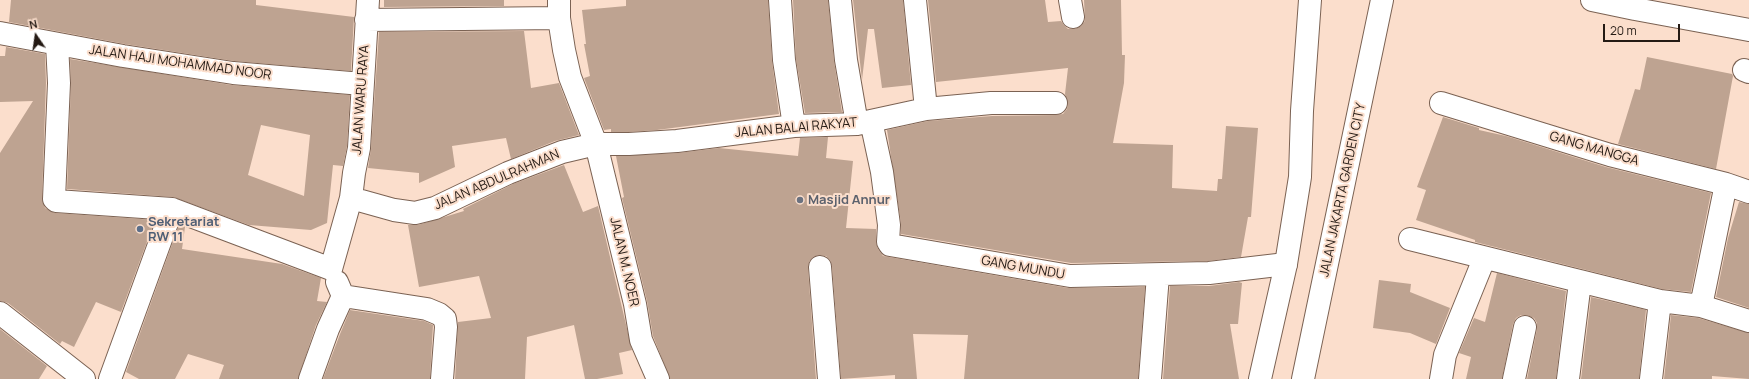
<!DOCTYPE html>
<style>
body{margin:0}
#map{position:relative;width:1749px;height:379px;overflow:hidden;background:#fbdecc;font-family:Manrope,sans-serif}
canvas{display:block}
.north{position:absolute;left:16px;top:16px;width:40px;height:40px;-webkit-text-stroke:3px #fbdecc;paint-order:stroke;rotate:347deg;font-size:11px;font-weight:700;line-height:16px;text-align:center;color:#241a14}
.north::after{content:'';display:block;margin:auto;width:14px;height:18px;background:#241a14;clip-path:polygon(50% 0,100% 100%,50% 72%,0 100%)}
.scale{position:absolute;left:1603px;top:24px;width:77px;height:18px;box-sizing:border-box;border:2px solid #241a14;border-top:0;padding-left:5px;font-size:12px;line-height:14px;white-space:nowrap;color:#241a14;-webkit-text-stroke:3px #fbdecc;paint-order:stroke}
</style>
<div id="map">
<canvas width="1749" height="379"></canvas>
<div class="north">N</div>
<div class="scale">20 m</div>
</div>
<script>
const ctx = document.querySelector('canvas').getContext('2d');
ctx.lineJoin = 'round';
function fillPath(path, color) { ctx.fillStyle = color; ctx.fill(path, 'evenodd'); }
const shape = rows => new Path2D(rows.map(r => 'M' + r).join(''));
function stroke(path, color, width, dash) { ctx.strokeStyle = color; ctx.lineWidth = width; ctx.lineCap = dash ? 'butt' : 'round'; ctx.setLineDash(dash || []); ctx.stroke(path); }
function label(font, color, halo, rows, align = 'center') {
  ctx.font = font + ' Manrope,sans-serif'; ctx.lineWidth = 4; ctx.setLineDash([]); ctx.textBaseline = 'middle'; ctx.strokeStyle = halo; ctx.fillStyle = color; for (const [text, x, y, turn = 0] of rows) {
    ctx.save(); ctx.translate(x, y); ctx.rotate((+turn || 0) * Math.PI / 180); ctx.textAlign = isNaN(turn) ? turn : align; if (halo) ctx.strokeText(text, 0, 0); ctx.fillText(text, 0, 0); ctx.restore();
  }
}
const building = shape([
 [11,0,256,0,256,5,354,17,351,71,234,61,125,44,9,22],
 [384,0,504,0,504,6,384,7],
 [626,0,768,0,772,61,779,114,657,130,629,132,611,132,611,129,604,130,584,78,590,76,584,44,586,44,582,10,626,6],
 [793,0,828,0,834,61,842,112,805,113,796,59],
 [853,0,903,0,911,85,882,88,874,29,868,29,862,80],
 [928,0,1045,0,1048,22,1061,21,1064,25,1068,29,1075,29,1081,26,1085,21,1084,0,1121,0,1122,55,1125,55,1124,83,1113,143,1173,145,1172,188,1217,191,1218,179,1222,179,1226,126,1258,128,1251,217,1248,217,1241,257,1208,261,1071,263,901,234,901,223,887,130,928,121,992,116,1056,115,1063,114,1067,109,1068,103,1065,94,1068,68,936,82],
 [524,31,531,88,559,83,579,135,555,141,511,159,506,138,452,146,455,167,419,183,419,173,368,168,371,149,379,32],
 [6,47,45,54,46,83,42,198,45,208,55,213,155,220,121,312,96,302,74,347,62,341,60,344,8,303,0,301,0,153,33,101,0,102,0,56,5,56],
 [1647,57,1732,74,1733,76,1716,169,1618,144,1635,89,1640,90],
 [70,59,231,85,350,95,347,146,343,166,333,165,327,223,311,230,249,225,173,197,67,189,71,84],
 [261,125,310,135,304,196,248,175],
 [1443,117,1479,128,1479,130,1506,136,1606,167,1711,193,1691,292,1662,289,1475,242,1475,240,1416,220,1426,190,1417,187],
 [828,137,826,158,853,161,846,228,876,229,876,242,878,249,883,256,1068,288,1145,287,1138,379,964,379,968,335,913,334,917,379,895,379,895,375,841,379,832,266,830,260,826,256,819,255,813,257,809,262,808,268,816,379,670,379,653,336,647,301,622,198,624,197,616,156,678,153,719,148,798,156,800,138],
 [564,165,583,212,598,206,632,350,619,353,623,374,597,379,585,379,574,325,527,337,525,379,455,379,458,322,491,318,479,276,419,287,408,225,418,225,464,211,463,209,513,184],
 [1739,202,1749,204,1749,308,1716,297,1728,238],
 [179,225,185,227,182,249,282,264,321,278,317,301,327,302,316,325,298,379,219,379,224,365,188,354,175,379,139,379,126,372],
 [1497,273,1566,291,1556,379,1527,379,1537,329,1537,323,1534,318,1527,315,1521,315,1516,318,1513,324,1502,379,1466,379,1471,357,1459,353,1474,318,1485,322],
 [1379,280,1411,284,1410,292,1450,308,1436,344,1410,333,1373,328],
 [1239,282,1242,283,1238,324,1230,324,1239,379,1163,379,1170,286,1209,286],
 [1591,297,1646,310,1639,379,1581,379],
 [350,310,424,321,433,325,430,379,323,379,340,334],
 [1671,315,1698,318,1749,333,1749,379,1712,376,1712,379,1664,379],
 [0,329,47,366,39,379,0,379]
]);
const street = shape([
 [559,0,559,18,564,50,570,77,596,144,635,304,641,340,658,379],
 [780,0,784,60,794,126],
 [840,0,846,60,857,124],
 [915,0,926,109],
 [1070,0,1073,17],
 [1592,0,1635,9,1749,30],
 [366,20,559,18],
 [0,33,123,56,233,73,362,84],
 [57,44,59,83,54,199,56,201,172,209],
 [1744,70,1749,72],
 [1441,103,1610,155,1726,184,1749,192],
 [871,121,882,172,889,225,888,242,890,245,1070,276,1209,273,1286,264],
 [351,198,394,210,415,213,435,208,508,173,562,152,596,144,629,144,677,141,794,126,857,124,926,109,991,103,1056,103],
 [1410,239,1660,301,1701,306,1749,321],
 [820,267,829,379],
 [331,269,351,198,354,173,359,148,368,0],
 [343,296,427,309,439,314,445,319,446,327,442,379],
 [1701,306,1726,184],
 [0,313,84,379],
 [110,379,172,209,331,269],
 [310,379,328,329,343,296,337,282],
 [1150,379,1158,275],
 [1441,379,1445,355,1484,259],
 [1514,379,1525,327],
 [1568,379,1580,282],
 [1651,379,1660,301]
]);
const secondary = shape([
 [1260,379,1286,264,1300,177,1302,111,1310,0],
 [1303,379,1382,0]
]);
const markers = [
 [800,200,4,"#6b7280"],
 [140,229,4,"#5c6f8a"]
];
const streetNames = [
 ["JALAN HAJI MOHAMMAD NOOR",180,63,8],
 ["JALAN WARU RAYA",361,100,-86],
 ["JALAN BALAI RAKYAT",796,128,-5],
 ["GANG MANGGA",1594,149,16],
 ["JALAN ABDULRAHMAN",497,180,-23],
 ["JALAN JAKARTA GARDEN CITY",1343,190,-78],
 ["JALAN M. NOER",624,262,77],
 ["GANG MUNDU",1023,268,10]
];
const worshipNames = [
 ["Masjid Annur",808,200]
];
const serviceNames = [
 ["Sekretariat",148,222],
 ["RW 11",148,237]
];
fillPath(building, '#bea391');
stroke(street, '#7b6253', 24);
stroke(secondary, '#7b6253', 24);
stroke(street, '#fff', 22);
stroke(secondary, '#fff', 22);
for (const [x, y, r, color] of markers) { const dot = new Path2D(); dot.arc(x, y, r, 0, 2 * Math.PI); ctx.fillStyle = color; ctx.fill(dot); stroke(dot, '#fbdecc', 1.5); }
label('13px', '#241a14', '#fbdecc', streetNames);
label('bold 13px', '#5b616d', '#fbdecc', worshipNames, 'left');
label('bold 13px', '#4e5e75', '#fbdecc', serviceNames, 'left');
</script>
